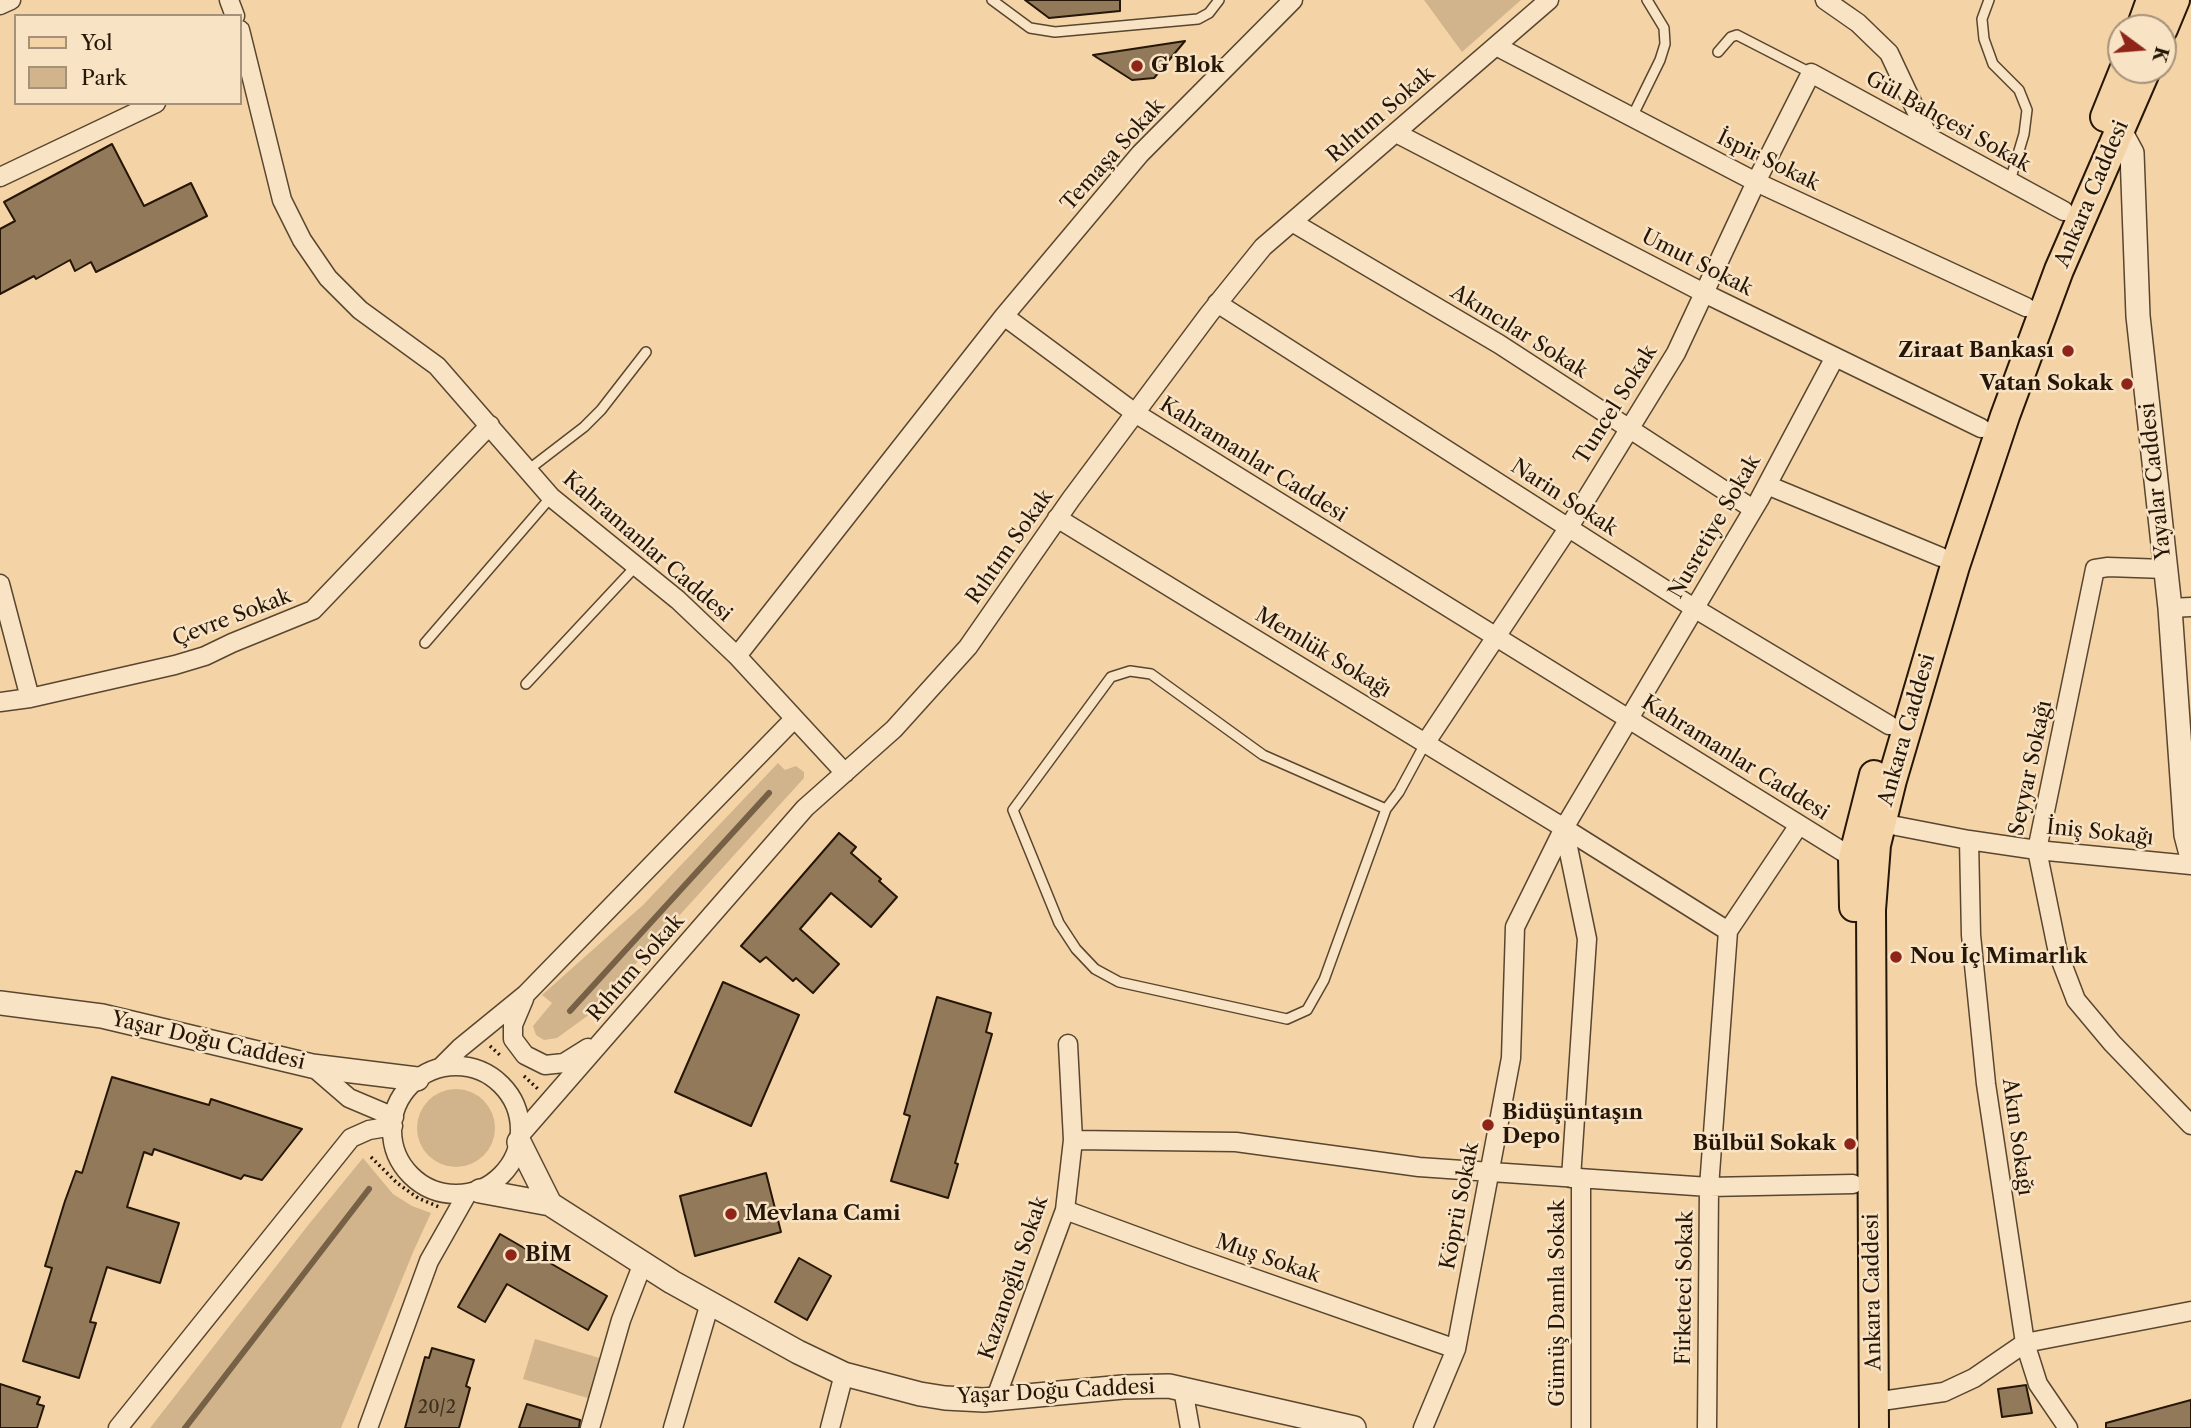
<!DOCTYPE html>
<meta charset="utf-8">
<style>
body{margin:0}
#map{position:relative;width:2191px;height:1428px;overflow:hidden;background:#f4d4a6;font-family:"Libre Caslon Text",serif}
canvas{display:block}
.legend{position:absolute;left:14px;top:14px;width:228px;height:91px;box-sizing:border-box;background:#f8e3c5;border:2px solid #a49179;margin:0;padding:9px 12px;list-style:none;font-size:21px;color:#251607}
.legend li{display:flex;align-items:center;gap:14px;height:35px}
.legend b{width:35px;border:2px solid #a49179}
.north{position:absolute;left:2107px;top:14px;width:70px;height:70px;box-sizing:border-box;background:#f8e3c5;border:2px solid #a49179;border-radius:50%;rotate:106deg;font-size:19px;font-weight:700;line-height:28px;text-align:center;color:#251607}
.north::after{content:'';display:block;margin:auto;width:24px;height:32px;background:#8f2418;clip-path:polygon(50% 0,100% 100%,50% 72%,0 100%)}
</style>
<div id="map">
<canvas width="2191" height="1428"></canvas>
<ul class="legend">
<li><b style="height:9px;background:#f4d4a6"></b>Yol</li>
<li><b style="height:19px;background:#d1b48b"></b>Park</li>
</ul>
<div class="north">K</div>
</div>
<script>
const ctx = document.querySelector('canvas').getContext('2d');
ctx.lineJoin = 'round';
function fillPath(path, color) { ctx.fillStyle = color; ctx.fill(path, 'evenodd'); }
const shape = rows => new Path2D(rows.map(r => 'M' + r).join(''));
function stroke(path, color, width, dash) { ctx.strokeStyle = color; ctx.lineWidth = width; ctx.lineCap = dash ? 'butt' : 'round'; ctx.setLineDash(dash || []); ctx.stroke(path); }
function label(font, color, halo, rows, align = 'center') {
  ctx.font = font + ' "Libre Caslon Text",serif'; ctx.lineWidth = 5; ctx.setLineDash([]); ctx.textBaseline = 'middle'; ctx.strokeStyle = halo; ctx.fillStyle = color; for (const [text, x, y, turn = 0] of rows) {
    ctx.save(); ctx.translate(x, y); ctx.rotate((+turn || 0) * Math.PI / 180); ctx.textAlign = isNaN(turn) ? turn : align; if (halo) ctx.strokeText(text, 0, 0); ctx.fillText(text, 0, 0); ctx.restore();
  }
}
const green = shape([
 [1424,0,1521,0,1462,52],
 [778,763,785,770,796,766,804,772,804,778,590,1014,557,1038,544,1040,536,1035,533,1026,552,1003,542,995,643,905],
 '417 1128a39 39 0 1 1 78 0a39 39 0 1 1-78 0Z',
 [363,1158,393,1194,412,1206,431,1213,414,1250,341,1428,150,1428,309,1224],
 [535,1339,603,1359,591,1399,523,1379]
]);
const stream = shape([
 [570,1011,769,793],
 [185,1428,369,1189]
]);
const building = shape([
 [1025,0,1120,0,1120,11,1049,18,1025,0],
 [1185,41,1154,78,1132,80,1093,55,1185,41],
 [112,144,144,206,191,183,207,216,96,272,91,262,75,271,70,260,36,279,34,276,0,294,0,229,15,221,4,202,112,144],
 [839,833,856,847,851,853,881,879,879,881,897,897,871,927,831,893,800,929,839,964,813,993,796,978,793,981,766,957,760,962,741,946,839,833],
 [723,982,799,1015,751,1126,675,1092,723,982],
 [937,997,991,1013,986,1032,992,1034,955,1163,958,1164,948,1198,891,1181,910,1116,904,1114,937,997],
 [112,1077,209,1105,211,1099,302,1129,262,1180,244,1175,241,1179,154,1149,152,1155,144,1152,127,1207,179,1223,160,1283,107,1267,90,1322,96,1323,79,1378,23,1361,52,1268,45,1266,65,1201,76,1171,82,1173,112,1077],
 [766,1173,781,1232,695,1256,680,1196,766,1173],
 [500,1234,607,1296,588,1330,507,1284,485,1322,458,1307,500,1234],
 [799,1258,831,1276,807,1320,775,1302,799,1258],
 [432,1348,474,1360,466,1386,470,1388,459,1428,405,1428,425,1357,429,1358,432,1348],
 [0,1384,40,1397,37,1404,44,1406,37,1428,0,1428,0,1384],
 [2026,1385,2032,1413,2002,1417,1998,1389,2026,1385],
 [2191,1400,2191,1428,2106,1428,2106,1423,2191,1400],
 [527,1404,580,1420,579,1428,519,1428,527,1404]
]);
const path = shape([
 [490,1046,502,1057],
 [524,1076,538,1089],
 [371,1157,397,1183,418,1198,439,1207]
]);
const service = shape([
 [992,0,1030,28,1055,32,1198,19,1209,13,1219,0],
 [1989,0,1982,19,1984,39,1993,64,2019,90,2027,110,2024,134,2010,181],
 [1718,52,1731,37,1737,35,1811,73],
 [1632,117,1660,60,1665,44,1664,28,1647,0],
 [528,470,584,427,601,410,646,352],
 [425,643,551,497],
 [526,684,637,565],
 [1386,809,1263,755,1151,674,1130,671,1111,677,1013,810,1059,923,1076,949,1095,969,1119,982,1287,1019,1307,1010,1324,980,1386,809,1399,792,1426,742]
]);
const minor = shape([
 [229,0,235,16],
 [1825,0,1858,23,1889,53,1928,136],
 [0,5,11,0],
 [240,30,282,200,302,240,328,278,360,310,437,366,551,497,678,600,737,656,845,773],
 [1496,46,1756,182,2026,307],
 [1396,133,1704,293,1981,428],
 [0,177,156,103],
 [1292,222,1499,344,1753,509],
 [1217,303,1694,608,1889,725],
 [1004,316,1135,413,1853,858],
 [1835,357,1759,500,1564,828,1728,931,1709,1187,1853,1184],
 [1767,485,1941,557],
 [1057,518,1564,828],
 [2165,569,2108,567,2095,569,2037,850,2058,953,2076,1000,2112,1043,2191,1125],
 [0,584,30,698],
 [2170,608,2191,607],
 [737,656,1004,316,1140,154,1293,0],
 [0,702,30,698,175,665,205,656,232,643,313,610,490,425],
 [1426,742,1569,527,1676,353,1756,182,1811,73,2064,211],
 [1881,823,1969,840,2037,850,2191,865],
 [1564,828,1587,939,1571,1178],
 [1969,840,1971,935,1986,1084,2025,1343,2038,1384,2068,1428],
 [1728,931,1799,825],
 [524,999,513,1025,513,1039,525,1055,545,1065,564,1063,588,1048],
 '392 1130a64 64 0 1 1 128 0a64 64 0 1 1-128 0Z',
 [312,1066,349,1098,394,1117],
 [440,1068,460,1048,525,995,794,719],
 [520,1135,805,808,894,729,968,647,1071,499,1209,314,1263,247,1549,0],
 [1073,1140,1236,1142,1419,1167,1709,1187,1707,1428],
 [1065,1210,1190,1256,1456,1349],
 [1183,1389,1190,1428],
 [995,1400,1065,1210,1073,1140,1068,1044],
 [1874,1402,1944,1392,1974,1378,2025,1343,2191,1311],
 [118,1428,351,1138,369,1130,393,1126],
 [368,1428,429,1261,467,1194],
 [590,1428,621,1320,643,1263],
 [673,1428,710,1303],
 [830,1428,844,1374],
 [1423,1428,1456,1349,1511,1058,1515,927,1564,828],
 [1581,1428,1581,1178]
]);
const tertiary = shape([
 [2110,122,2119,129,2132,153,2138,316,2170,608,2186,835,2191,854],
 [0,1003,102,1016,312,1066,417,1079],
 [519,1142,550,1204],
 [480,1191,550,1204,672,1282,798,1352,844,1374,920,1394,945,1398,984,1400,1123,1387,1169,1386,1354,1428]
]);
const primary = shape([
 [2141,28,2151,0],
 [2163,29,2175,0],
 [2105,117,2124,70],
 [1854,907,1853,858,1874,775],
 [1874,1428,1871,910,1876,845,1892,780,1955,566,2005,416,2059,270,2146,70]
]);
const markers = [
 [1137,66,7,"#8f2418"],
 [2068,351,7,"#8f2418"],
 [2127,384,7,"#8f2418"],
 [1896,957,7,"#8f2418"],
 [1488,1125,7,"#8f2418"],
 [1850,1144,7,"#8f2418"],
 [731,1214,7,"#8f2418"],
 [511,1255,7,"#8f2418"]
];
const numberNames = [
 ["20/2",437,1408]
];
const poiNames = [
 ["G Blok",1151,66],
 ["Ziraat Bankası",2054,351,"right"],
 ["Vatan Sokak",2113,384,"right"],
 ["Nou İç Mimarlık",1910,957],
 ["Bidüşüntaşın",1502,1113],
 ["Depo",1502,1137],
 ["Bülbül Sokak",1836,1144,"right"],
 ["Mevlana Cami",745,1214],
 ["BİM",525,1255]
];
const streetNames = [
 ["Rıhtım Sokak",1381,115,-41],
 ["Gül Bahçesi Sokak",1948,122,29],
 ["Temaşa Sokak",1113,155,-48],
 ["İspir Sokak",1768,161,26],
 ["Ankara Caddesi",2092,194,-67],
 ["Umut Sokak",1697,263,27],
 ["Akıncılar Sokak",1519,332,32],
 ["Tuncel Sokak",1616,405,-58],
 ["Kahramanlar Caddesi",1253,460,32],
 ["Yayalar Caddesi",2156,481,-96],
 ["Narin Sokak",1564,498,33],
 ["Nusretiye Sokak",1715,527,-60],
 ["Kahramanlar Caddesi",647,547,41],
 ["Rıhtım Sokak",1010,547,-55],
 ["Çevre Sokak",232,618,-21],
 ["Memlük Sokağı",1323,653,31],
 ["Ankara Caddesi",1907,730,-74],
 ["Kahramanlar Caddesi",1735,758,32],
 ["Seyyar Sokağı",2031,768,-78],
 ["İniş Sokağı",2100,833,6],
 ["Rıhtım Sokak",636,968,-49],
 ["Yaşar Doğu Caddesi",208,1041,13],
 ["Akın Sokağı",2017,1137,82],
 ["Köprü Sokak",1460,1206,-79],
 ["Muş Sokak",1268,1259,19],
 ["Kazanoğlu Sokak",1014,1278,-71],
 ["Firketeci Sokak",1685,1288,-89],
 ["Ankara Caddesi",1873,1292,-91],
 ["Gümüş Damla Sokak",1558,1303,-90],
 ["Yaşar Doğu Caddesi",1056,1392,-3]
];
fillPath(green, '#d1b48b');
stroke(stream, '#776146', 6);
fillPath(building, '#91795a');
stroke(building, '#251607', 2);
stroke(service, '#59462f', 12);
stroke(minor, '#59462f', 21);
stroke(tertiary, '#59462f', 26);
stroke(primary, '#251607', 32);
stroke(path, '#251607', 3.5, [2, 3.5]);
stroke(service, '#f8e3c5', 9);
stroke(minor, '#f8e3c5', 18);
stroke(tertiary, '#f8e3c5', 23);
stroke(primary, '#f4d4a6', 28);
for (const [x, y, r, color] of markers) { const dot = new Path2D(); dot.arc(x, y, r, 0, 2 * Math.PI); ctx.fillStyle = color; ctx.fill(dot); stroke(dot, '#f8e3c5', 2.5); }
label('18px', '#402f1c', null, numberNames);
label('bold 21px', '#251607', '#f8e3c5', poiNames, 'left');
label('21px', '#251607', '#f8e3c5', streetNames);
</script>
